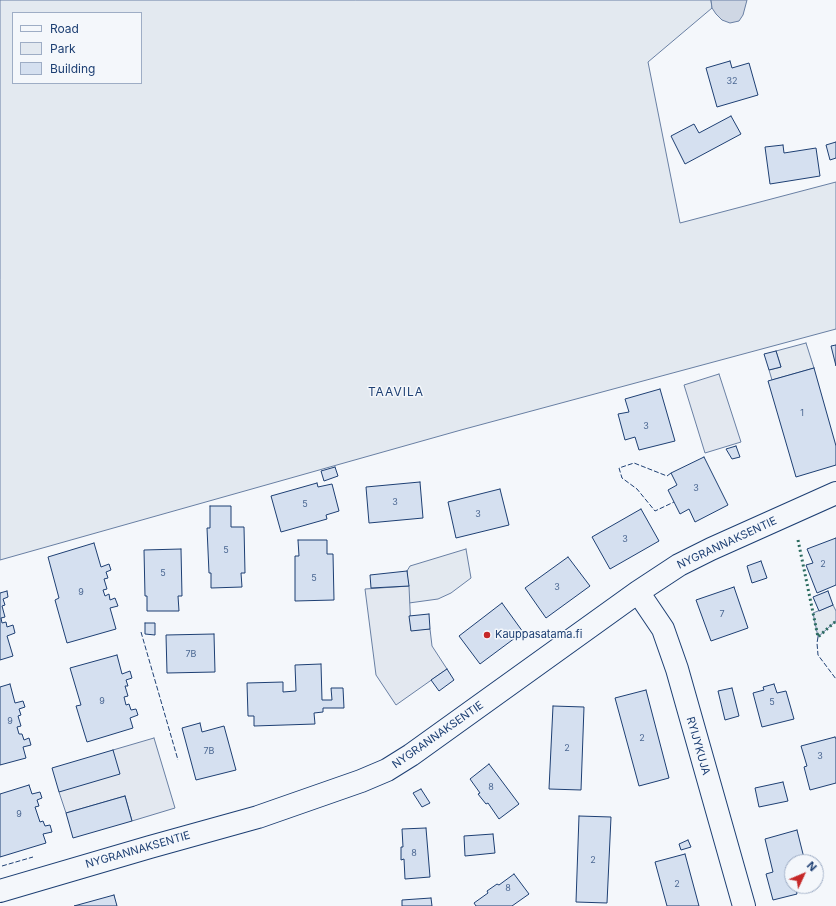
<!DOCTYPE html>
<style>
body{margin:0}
#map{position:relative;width:836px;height:906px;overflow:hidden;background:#f4f7fb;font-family:Inter,sans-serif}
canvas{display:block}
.legend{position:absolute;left:12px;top:12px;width:130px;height:72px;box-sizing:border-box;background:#f4f7fb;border:1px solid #9eadc5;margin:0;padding:5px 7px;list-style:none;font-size:12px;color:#1d3f73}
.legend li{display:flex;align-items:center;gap:8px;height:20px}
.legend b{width:20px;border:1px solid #9eadc5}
.north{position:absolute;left:784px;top:854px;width:40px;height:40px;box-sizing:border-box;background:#f4f7fb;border:1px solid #9eadc5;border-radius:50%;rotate:46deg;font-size:11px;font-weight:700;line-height:16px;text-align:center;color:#1d3f73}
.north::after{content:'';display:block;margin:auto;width:14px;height:18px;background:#c62828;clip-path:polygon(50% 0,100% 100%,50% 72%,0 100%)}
</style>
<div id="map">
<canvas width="836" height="906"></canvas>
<ul class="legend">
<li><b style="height:5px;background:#f4f7fb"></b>Road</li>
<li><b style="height:11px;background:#e3e9f0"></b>Park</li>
<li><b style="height:11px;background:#d5e0f0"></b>Building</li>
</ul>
<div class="north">N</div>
</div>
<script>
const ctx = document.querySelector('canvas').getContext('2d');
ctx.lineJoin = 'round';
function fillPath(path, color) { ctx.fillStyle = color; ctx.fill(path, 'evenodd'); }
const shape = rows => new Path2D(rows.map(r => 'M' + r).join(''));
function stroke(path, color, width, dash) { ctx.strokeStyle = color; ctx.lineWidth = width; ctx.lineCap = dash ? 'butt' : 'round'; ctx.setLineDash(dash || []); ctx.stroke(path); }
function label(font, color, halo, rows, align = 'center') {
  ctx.font = font + ' Inter,sans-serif'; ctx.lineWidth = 3; ctx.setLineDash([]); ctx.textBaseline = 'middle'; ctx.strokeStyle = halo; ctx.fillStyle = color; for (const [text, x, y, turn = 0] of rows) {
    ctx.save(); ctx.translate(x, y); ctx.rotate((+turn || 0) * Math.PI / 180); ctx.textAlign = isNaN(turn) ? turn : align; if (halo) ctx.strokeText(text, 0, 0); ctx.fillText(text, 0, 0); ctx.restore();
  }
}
const green = shape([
 [0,0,711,0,712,8,648,62,680,223,836,182,836,329,461,430,0,560,0,0],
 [13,13,141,13,141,83,13,83,13,13],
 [806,343,814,368,772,380,769,370,781,367,776,351,806,343],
 [466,549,471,578,451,593,438,599,409,603,407,571,410,566,466,549],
 [833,605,836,611,836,621,818,637,813,613,833,605]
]);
const parking = shape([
 [719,374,741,442,705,453,684,385,719,374],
 [409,586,411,630,430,629,432,646,447,669,396,705,376,675,365,589,409,586],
 [154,738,175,808,132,821,125,796,66,813,59,792,113,750,154,738]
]);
const water = shape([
 [711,0,747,0,743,15,739,21,730,23,722,20,716,14,712,8,711,0]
]);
const building = shape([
 [730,61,732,68,749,63,758,95,717,107,706,68,730,61],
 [731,116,741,134,685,164,671,136,694,124,699,133,731,116],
 [836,142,836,158,830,160,826,145,836,142],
 [783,145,784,153,816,148,820,176,770,184,765,147,783,145],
 [836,345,836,366,831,346,836,345],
 [776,351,781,367,769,370,764,354,776,351],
 [814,368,836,446,836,465,796,477,768,381,814,368],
 [660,389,675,441,639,450,635,437,625,440,618,414,629,412,625,399,660,389],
 [736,446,740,457,732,459,726,449,736,446],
 [704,457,728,505,695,522,689,509,680,514,668,490,677,485,671,473,704,457],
 [335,467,338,476,324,481,321,471,335,467],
 [420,482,423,518,369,523,366,487,420,482],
 [317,483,318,487,332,484,339,511,326,515,327,519,281,532,271,496,317,483],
 [500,489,509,525,456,538,448,502,500,489],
 [210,506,231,506,231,527,244,527,245,573,241,573,242,587,211,588,211,573,209,573,207,528,210,528,210,506],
 [641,509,659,541,610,569,592,537,641,509],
 [836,538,836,585,817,593,806,565,813,563,807,549,836,538],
 [298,540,327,540,327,554,333,554,334,600,295,601,295,556,299,556,298,540],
 [94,543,101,567,109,564,111,570,106,572,108,578,104,579,107,589,103,590,105,596,109,594,110,600,115,598,118,606,110,608,116,629,67,643,55,600,59,598,48,557,94,543],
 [181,549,182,596,178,596,179,611,147,611,147,596,145,596,144,550,181,549],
 [568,557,590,586,546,618,525,588,568,557],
 [761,561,767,578,752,583,747,566,761,561],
 [407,571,409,586,371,588,370,575,407,571],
 [734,587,748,628,711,641,696,600,734,587],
 [7,591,8,597,3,599,5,605,2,606,5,617,1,618,2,623,6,622,7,627,13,625,15,633,7,636,13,656,0,660,0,593,7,591],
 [828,591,833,605,819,611,813,597,828,591],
 [502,603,523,632,480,664,459,636,502,603],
 [429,614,430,629,411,631,409,616,429,614],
 [145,623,155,623,155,635,145,634,145,623],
 [214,634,215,672,167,673,166,635,214,634],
 [117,655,122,674,130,671,132,678,126,680,128,686,125,686,128,696,124,697,126,705,129,704,131,710,136,709,138,715,130,718,133,728,87,742,76,706,81,705,70,668,117,655],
 [321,664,322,700,332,700,331,688,343,688,344,708,323,708,323,712,314,713,315,724,254,726,254,716,248,716,247,683,283,682,283,692,296,691,295,665,321,664],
 [447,669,454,680,439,691,431,680,447,669],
 [10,684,15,703,23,701,25,707,19,709,21,715,18,716,21,726,17,727,19,734,22,734,24,740,29,738,31,745,23,747,26,758,0,765,0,687,10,684],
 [774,684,777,693,786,691,794,719,762,727,753,693,764,690,763,687,774,684],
 [732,688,739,716,725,720,718,691,732,688],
 [646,690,669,778,639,786,615,698,646,690],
 [553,706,584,707,581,790,549,789,553,706],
 [200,723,202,732,224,726,236,770,196,780,182,728,200,723],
 [835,737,836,739,836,783,810,790,804,767,807,766,801,746,835,737],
 [113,750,120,774,59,792,52,768,113,750],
 [489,764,519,804,499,819,488,803,486,804,478,794,480,793,470,779,489,764],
 [783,782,788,801,759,807,755,788,783,782],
 [29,785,32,794,40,792,42,798,37,800,39,806,35,807,40,822,43,821,45,826,50,825,52,832,43,834,46,843,0,857,0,794,29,785],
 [421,789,430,803,422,807,413,793,421,789],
 [125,796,132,821,73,838,66,813,125,796],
 [579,816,611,817,607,903,576,902,579,816],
 [426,828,430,877,405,879,404,859,401,860,401,847,403,847,402,829,426,828],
 [797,830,805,862,792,862,792,886,795,886,797,894,773,900,766,874,773,872,765,839,797,830],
 [493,834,495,853,465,856,464,836,493,834],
 [688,840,691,847,681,850,679,844,688,840],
 [685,854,699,906,667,906,655,862,685,854],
 [514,874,529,894,512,906,476,906,474,903,488,893,487,891,497,884,499,885,514,874],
 [114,895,117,906,74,906,114,895],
 [431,898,432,906,402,906,402,900,431,898]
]);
const minor = shape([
 [638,592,663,629,677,669,744,906],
 [0,891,150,847,258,817,361,781,387,770,411,755,638,592,679,565,711,549,836,493]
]);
const hedge = shape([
 [798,540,818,637,836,621]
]);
const fence = shape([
 [671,473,667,476,634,463,619,468,622,478,637,489,655,511,674,502],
 [141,632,178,760],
 [818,637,817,643,818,655,836,679],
 [2,866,33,857]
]);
const markers = [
 [487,635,4,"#c62828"]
];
const numberNames = [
 ["32",732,81],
 ["1",802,413],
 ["3",646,426],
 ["3",696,488],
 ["3",395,502],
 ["5",305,504],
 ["3",478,514],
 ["3",625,539],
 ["5",226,550],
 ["2",823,564],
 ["5",163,573],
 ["5",314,578],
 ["3",557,587],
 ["9",81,592],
 ["7",722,614],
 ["7B",191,654],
 ["9",102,701],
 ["5",772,702],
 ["9",10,721],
 ["2",642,738],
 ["2",567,748],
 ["7B",209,751],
 ["3",820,756],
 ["8",491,787],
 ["9",19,814],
 ["8",414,853],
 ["2",593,860],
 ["2",677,884],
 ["8",508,888]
];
const streetNames = [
 ["NYGRANNAKSENTIE",727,543,-25],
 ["NYGRANNAKSENTIE",438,735,-35],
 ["RYIJYKUJA",698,746,74],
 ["NYGRANNAKSENTIE",138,850,-16]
];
const poiNames = [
 ["Kauppasatama.fi",495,635]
];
const neighbourhoodNames = [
 ["TAAVILA",396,392]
];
fillPath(green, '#e3e9f0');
stroke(green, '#687fa3', 1);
fillPath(parking, '#e3e8f0');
stroke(parking, '#687fa3', 1);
fillPath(water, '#cfd7e4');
stroke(water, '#687fa3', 1);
fillPath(building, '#d5e0f0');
stroke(building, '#1d3f73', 1);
stroke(minor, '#1d3f73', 24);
stroke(minor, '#f4f7fb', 22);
stroke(hedge, '#2c6c60', 3, [2, 3]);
stroke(fence, '#1d3f73', 1, [5, 2]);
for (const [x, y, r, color] of markers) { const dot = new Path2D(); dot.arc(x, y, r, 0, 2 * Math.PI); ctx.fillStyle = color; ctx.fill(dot); stroke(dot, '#f4f7fb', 1.5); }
label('9px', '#4b6792', null, numberNames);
label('11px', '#1d3f73', '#f4f7fb', streetNames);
label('11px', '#1d3f73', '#f4f7fb', poiNames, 'left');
ctx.letterSpacing = '1px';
label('12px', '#1d3f73', '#f4f7fb', neighbourhoodNames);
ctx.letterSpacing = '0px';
</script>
